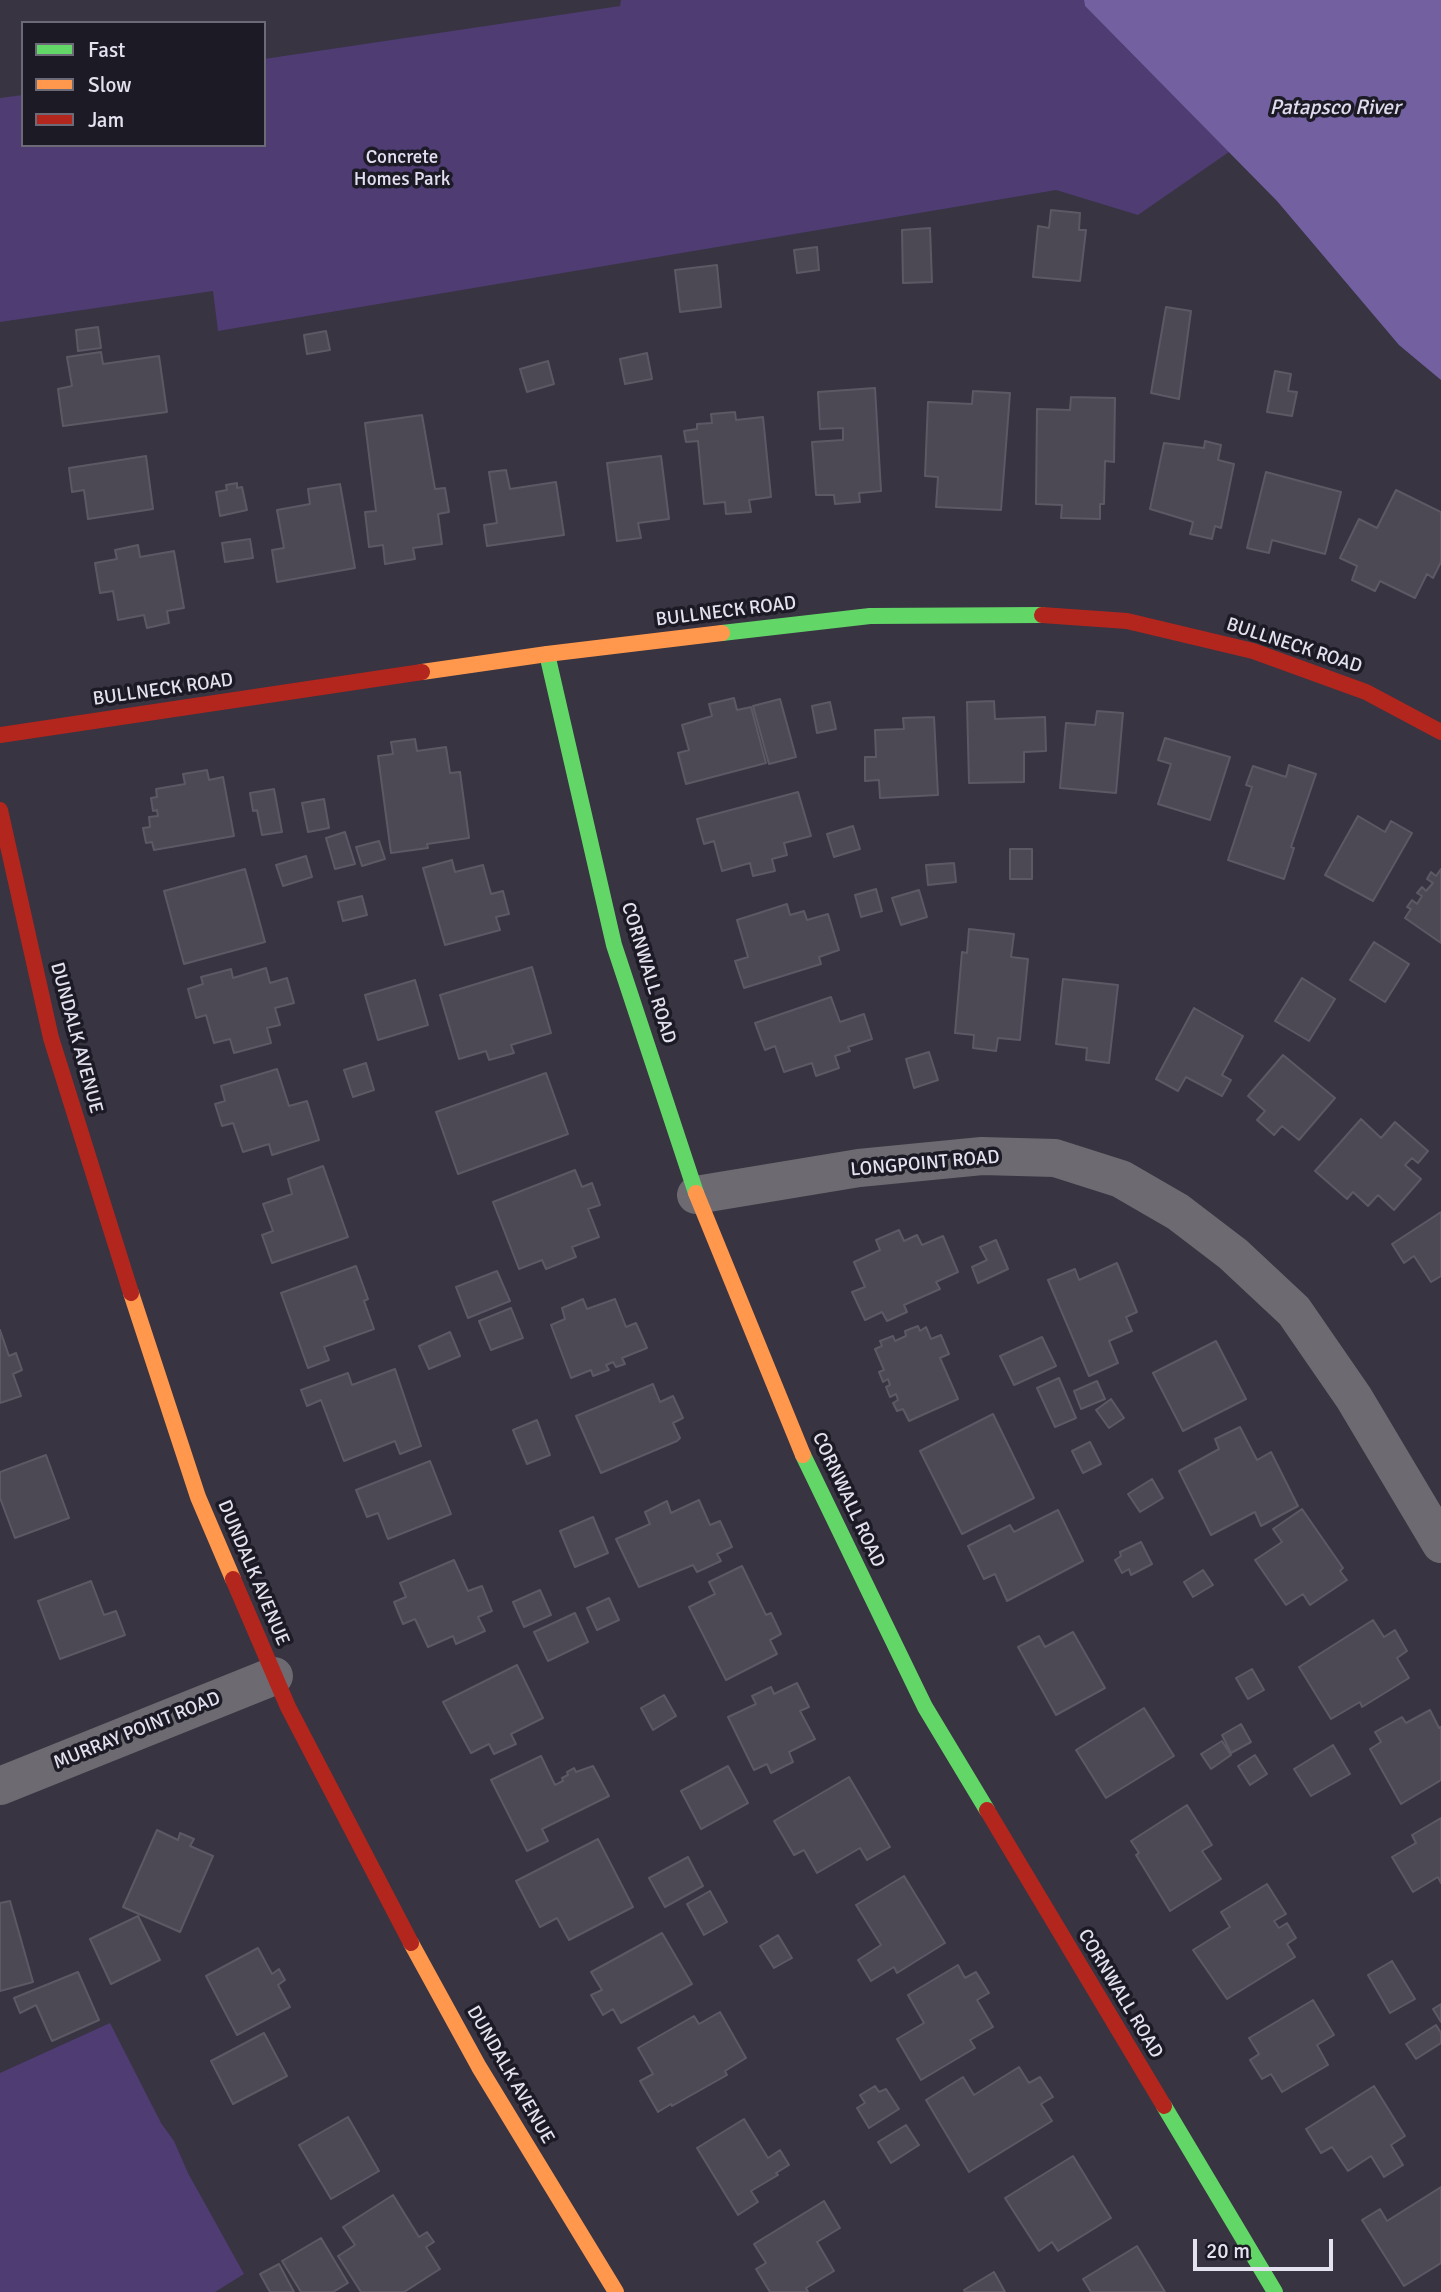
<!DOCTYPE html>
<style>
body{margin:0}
#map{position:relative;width:1441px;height:2292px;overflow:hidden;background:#383441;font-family:Signika,sans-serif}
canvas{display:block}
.legend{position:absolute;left:21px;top:21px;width:245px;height:126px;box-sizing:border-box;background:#1c1a24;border:2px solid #6c6a76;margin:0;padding:9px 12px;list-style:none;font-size:21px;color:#e5e2f0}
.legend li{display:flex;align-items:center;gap:14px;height:35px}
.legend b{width:35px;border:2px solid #6c6a76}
.scale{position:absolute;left:1193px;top:2239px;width:140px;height:32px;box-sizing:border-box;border:4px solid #e5e2f0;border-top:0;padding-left:9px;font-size:21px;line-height:24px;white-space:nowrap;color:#e5e2f0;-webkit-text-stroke:5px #1c1a24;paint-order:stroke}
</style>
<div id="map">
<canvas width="1441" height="2292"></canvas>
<ul class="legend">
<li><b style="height:9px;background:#63d668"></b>Fast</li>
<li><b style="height:9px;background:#ff974d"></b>Slow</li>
<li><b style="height:9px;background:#b3261e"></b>Jam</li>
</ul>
<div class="scale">20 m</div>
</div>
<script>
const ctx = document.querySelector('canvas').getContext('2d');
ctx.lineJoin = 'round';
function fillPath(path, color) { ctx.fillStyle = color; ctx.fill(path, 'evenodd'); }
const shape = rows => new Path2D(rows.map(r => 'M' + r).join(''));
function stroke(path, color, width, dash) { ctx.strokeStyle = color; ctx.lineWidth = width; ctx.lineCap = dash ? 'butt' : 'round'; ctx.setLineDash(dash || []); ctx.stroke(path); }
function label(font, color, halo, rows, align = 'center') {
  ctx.font = font + ' Signika,sans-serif'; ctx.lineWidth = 7; ctx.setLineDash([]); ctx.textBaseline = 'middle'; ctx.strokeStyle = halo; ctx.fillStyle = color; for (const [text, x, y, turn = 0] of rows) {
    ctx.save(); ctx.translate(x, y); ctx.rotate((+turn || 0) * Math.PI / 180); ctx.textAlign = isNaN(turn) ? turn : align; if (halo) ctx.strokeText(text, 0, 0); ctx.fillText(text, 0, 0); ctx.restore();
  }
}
const green = shape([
 [621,0,1084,0,1085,6,1229,152,1138,215,1056,190,218,331,213,291,0,322,0,98,23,95,23,145,264,145,264,59,620,6],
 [110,2023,161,2123,174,2141,188,2173,244,2274,215,2292,0,2292,0,2073]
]);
const water = shape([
 [1084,0,1441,0,1441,380,1399,345,1277,201,1085,6]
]);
const building = shape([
 [1051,210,1080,213,1079,230,1086,230,1080,281,1033,277,1038,226,1049,228,1051,210],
 [930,228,932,282,903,283,902,230,930,228],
 [817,247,819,270,797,273,794,250,817,247],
 [717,265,721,307,680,312,675,270,717,265],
 [1166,307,1191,311,1179,399,1151,393,1166,307],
 [98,327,101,348,78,351,76,330,98,327],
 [326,331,330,350,307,354,304,335,326,331],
 [101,352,103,364,159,356,167,412,63,426,58,389,72,386,67,357,101,352],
 [647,353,652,379,625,384,620,359,647,353],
 [548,361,554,384,527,392,520,369,548,361],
 [1275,371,1291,374,1288,391,1297,392,1292,416,1267,412,1275,371],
 [875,388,881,491,859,493,860,502,835,504,834,495,816,495,812,442,843,440,843,428,820,429,818,392,875,388],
 [973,391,1010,393,1001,510,936,507,938,477,925,476,928,402,972,404,973,391],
 [1071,397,1115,398,1114,462,1105,461,1104,504,1100,504,1100,519,1061,518,1062,505,1036,504,1037,409,1070,410,1071,397],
 [735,412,736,420,763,417,771,497,749,500,751,512,726,514,725,502,704,504,698,441,686,442,684,431,697,429,697,424,712,423,711,414,735,412],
 [422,415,435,489,445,488,449,512,438,514,442,544,413,548,415,559,385,564,383,545,369,547,365,512,376,511,365,423,422,415],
 [1205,441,1221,445,1218,460,1234,464,1221,528,1215,526,1212,539,1190,534,1193,522,1150,509,1164,443,1204,448,1205,441],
 [146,456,153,509,88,519,84,490,72,492,69,468,146,456],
 [661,456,669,519,638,523,641,538,617,541,607,463,661,456],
 [506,470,510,489,556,482,564,535,487,546,484,525,497,523,489,472,506,470],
 [1266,472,1341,492,1325,554,1272,540,1269,553,1247,548,1266,472],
 [237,483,237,488,242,487,247,510,220,516,216,492,227,490,226,485,237,483],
 [340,484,355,568,277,582,272,550,284,548,277,510,310,504,308,489,340,484],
 [1396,490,1441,512,1441,562,1433,578,1427,574,1415,598,1380,581,1375,591,1352,580,1357,566,1340,558,1359,519,1377,528,1396,490],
 [250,539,253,558,225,562,222,543,250,539],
 [138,545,140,557,174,551,184,608,167,611,169,623,147,628,144,615,118,620,113,591,100,593,95,563,117,559,115,550,138,545],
 [734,698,737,710,751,707,766,763,686,784,678,753,689,750,682,725,712,716,709,704,734,698],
 [780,699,796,757,769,764,753,706,780,699],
 [994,701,995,719,1045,717,1046,751,1024,752,1024,782,969,783,967,702,994,701],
 [830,702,836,729,817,733,812,706,830,702],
 [1097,711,1123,713,1116,793,1060,788,1066,723,1095,725,1097,711],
 [934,717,938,795,880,798,879,780,865,781,865,757,876,757,875,730,904,729,903,718,934,717],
 [1165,738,1230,757,1210,820,1158,804,1171,764,1158,760,1165,738],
 [415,739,417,751,446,747,450,773,460,772,469,838,427,844,428,848,391,853,378,756,393,754,391,742,415,739],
 [1289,765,1316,774,1291,847,1294,848,1284,879,1228,860,1252,787,1246,785,1253,766,1286,777,1289,765],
 [207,770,209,780,223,777,234,836,154,850,152,842,146,843,143,828,150,827,149,817,158,816,157,810,153,811,151,798,157,797,156,789,185,784,183,774,207,770],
 [274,789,282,832,262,835,257,810,253,811,250,793,274,789],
 [798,792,811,836,784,843,787,855,772,859,775,871,753,876,750,863,722,871,714,841,704,844,697,819,798,792],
 [324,799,329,828,308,832,302,803,324,799],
 [1358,816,1385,832,1391,821,1412,833,1373,901,1325,875,1358,816],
 [853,826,860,849,834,857,827,834,853,826],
 [345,832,355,864,335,869,326,838,345,832],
 [379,841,385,859,362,866,356,847,379,841],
 [1010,849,1032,849,1032,879,1010,879,1010,849],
 [306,856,312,877,283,886,276,865,306,856],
 [452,860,455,872,483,865,491,894,503,891,509,914,496,917,500,930,445,945,423,868,452,860],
 [954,863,956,882,928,885,926,865,954,863],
 [245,869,265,942,184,964,164,891,245,869],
 [1441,869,1441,943,1405,918,1411,909,1407,907,1412,900,1417,904,1422,896,1417,893,1422,887,1426,891,1433,883,1427,879,1431,872,1436,876,1441,869],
 [876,889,882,911,861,917,855,895,876,889],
 [919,890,927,917,901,925,892,898,919,890],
 [362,896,367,915,343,921,338,902,362,896],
 [787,904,790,915,804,911,807,920,828,914,839,950,819,957,821,964,744,988,735,961,748,957,737,920,787,904],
 [969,929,1014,934,1011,957,1028,959,1020,1040,998,1038,996,1051,973,1048,974,1035,955,1033,962,952,967,953,969,929],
 [1374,942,1409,964,1385,1002,1350,980,1374,942],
 [532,967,551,1033,511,1045,514,1053,489,1060,486,1051,459,1059,440,995,532,967],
 [266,968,270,983,287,978,294,1003,275,1008,280,1025,267,1028,271,1043,234,1053,230,1039,214,1043,206,1015,196,1018,188,989,203,984,201,977,231,969,233,978,266,968],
 [1302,978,1335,999,1309,1041,1275,1021,1302,978],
 [1063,979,1118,985,1109,1063,1086,1060,1087,1048,1056,1044,1063,979],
 [415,980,428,1025,378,1040,365,995,415,980],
 [831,997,840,1022,864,1014,872,1039,848,1047,850,1051,835,1056,839,1068,816,1076,812,1063,784,1072,775,1046,765,1050,755,1023,831,997],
 [1194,1008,1243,1036,1222,1075,1231,1080,1222,1096,1186,1077,1178,1091,1156,1079,1194,1008],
 [929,1052,938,1080,914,1088,906,1059,929,1052],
 [1283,1055,1335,1098,1299,1140,1282,1126,1274,1135,1257,1120,1265,1111,1248,1096,1283,1055],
 [366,1063,374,1090,353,1097,344,1070,366,1063],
 [277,1069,289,1106,307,1101,319,1140,272,1155,269,1144,243,1152,233,1123,222,1126,215,1104,225,1101,221,1086,277,1069],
 [546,1073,568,1134,458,1174,436,1112,546,1073],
 [1361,1119,1381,1138,1395,1122,1428,1151,1418,1163,1412,1158,1405,1165,1421,1179,1394,1210,1378,1195,1368,1206,1353,1192,1347,1199,1315,1171,1361,1119],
 [323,1166,348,1237,272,1263,262,1235,273,1231,263,1204,292,1194,288,1179,323,1166],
 [575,1170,582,1187,592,1183,600,1205,588,1209,599,1237,572,1247,576,1257,546,1269,542,1260,519,1269,493,1202,575,1170],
 [1441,1212,1441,1276,1431,1282,1414,1256,1404,1263,1392,1244,1441,1212],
 [899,1230,904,1241,917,1235,922,1245,943,1236,958,1272,936,1282,940,1289,904,1305,907,1312,887,1321,882,1312,865,1320,852,1292,865,1287,854,1262,880,1250,876,1240,899,1230],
 [996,1240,1008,1269,978,1283,972,1267,987,1260,980,1247,996,1240],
 [1117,1263,1137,1312,1126,1317,1132,1331,1109,1341,1118,1363,1089,1376,1048,1280,1075,1269,1079,1280,1117,1263],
 [356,1266,368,1299,364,1301,374,1329,324,1347,329,1360,308,1368,281,1293,356,1266],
 [497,1271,510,1301,468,1318,456,1287,497,1271],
 [583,1299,587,1309,615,1299,626,1327,636,1323,647,1348,622,1358,625,1364,616,1367,613,1362,606,1365,609,1370,593,1376,591,1370,571,1378,551,1325,565,1319,562,1308,583,1299],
 [511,1308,523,1338,491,1350,479,1321,511,1308],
 [918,1326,920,1331,926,1327,931,1339,941,1335,949,1354,940,1358,958,1399,909,1421,903,1409,897,1411,893,1403,898,1400,896,1394,890,1397,886,1387,890,1385,888,1379,883,1382,879,1372,884,1370,875,1349,882,1346,880,1341,893,1336,895,1341,906,1336,905,1331,918,1326],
 [0,1330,9,1356,16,1353,22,1370,13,1374,21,1396,0,1403,0,1330],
 [450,1332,460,1356,429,1369,419,1346,450,1332],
 [1042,1337,1056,1366,1014,1385,1000,1356,1042,1337],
 [1216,1341,1246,1399,1183,1431,1153,1373,1216,1341],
 [395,1369,421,1446,400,1454,395,1441,344,1461,321,1400,307,1406,301,1390,348,1373,352,1385,395,1369],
 [1059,1378,1076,1418,1055,1427,1037,1388,1059,1378],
 [1097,1381,1105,1399,1081,1409,1074,1391,1097,1381],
 [653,1384,660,1402,673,1396,683,1418,673,1423,680,1438,677,1441,601,1473,576,1416,653,1384],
 [1111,1399,1124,1418,1109,1428,1096,1410,1111,1399],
 [993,1414,1034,1498,962,1534,920,1451,993,1414],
 [537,1420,550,1455,527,1464,513,1430,537,1420],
 [1240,1427,1257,1460,1271,1452,1298,1506,1261,1526,1255,1512,1211,1535,1179,1471,1219,1449,1215,1439,1240,1427],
 [1090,1442,1101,1464,1083,1473,1072,1451,1090,1442],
 [46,1455,69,1518,15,1538,0,1498,0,1472,46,1455],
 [430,1461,451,1514,388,1539,378,1513,367,1517,356,1490,430,1461],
 [1152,1479,1163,1498,1140,1512,1128,1494,1152,1479],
 [699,1500,710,1525,720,1521,732,1547,717,1554,721,1561,697,1572,693,1565,639,1587,616,1539,650,1524,645,1512,667,1501,671,1513,699,1500],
 [1302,1509,1343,1568,1340,1571,1347,1580,1310,1605,1303,1594,1286,1605,1255,1560,1282,1542,1273,1529,1302,1509],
 [1058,1510,1083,1561,1007,1601,995,1574,984,1579,968,1546,1010,1525,1014,1532,1058,1510],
 [593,1517,608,1553,575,1567,560,1531,593,1517],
 [1141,1542,1152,1564,1131,1575,1129,1569,1122,1573,1115,1560,1121,1556,1120,1552,1141,1542],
 [454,1560,468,1591,482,1586,492,1611,478,1617,485,1631,456,1644,453,1636,428,1647,415,1619,403,1624,394,1602,406,1597,400,1583,454,1560],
 [742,1566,766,1615,771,1613,781,1634,770,1640,777,1654,726,1680,689,1607,715,1594,709,1582,742,1566],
 [1203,1570,1213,1585,1193,1597,1184,1582,1203,1570],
 [91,1581,104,1615,116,1611,125,1635,60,1659,38,1601,91,1581],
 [540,1590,551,1615,524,1627,513,1602,540,1590],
 [609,1598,619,1620,597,1630,587,1608,609,1598],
 [575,1613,588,1642,548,1661,534,1632,575,1613],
 [1373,1620,1384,1637,1395,1630,1407,1651,1397,1658,1409,1678,1362,1707,1360,1702,1331,1719,1299,1667,1373,1620],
 [1073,1632,1105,1688,1056,1715,1018,1647,1039,1636,1045,1647,1073,1632],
 [517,1665,543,1718,511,1734,516,1744,494,1754,489,1744,471,1753,443,1702,517,1665],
 [1252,1669,1264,1690,1248,1699,1236,1678,1252,1669],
 [797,1683,809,1707,800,1711,815,1739,789,1752,793,1762,771,1773,767,1764,754,1770,728,1717,756,1704,752,1696,771,1687,774,1694,797,1683],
 [664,1695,676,1716,653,1730,641,1708,664,1695],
 [1144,1708,1174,1756,1106,1798,1076,1750,1144,1708],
 [1430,1710,1439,1728,1441,1727,1441,1780,1401,1804,1370,1749,1381,1742,1375,1732,1402,1717,1406,1723,1430,1710],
 [1241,1724,1251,1742,1231,1753,1222,1735,1241,1724],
 [1222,1741,1231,1755,1211,1769,1201,1754,1222,1741],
 [1333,1745,1350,1774,1311,1796,1294,1769,1333,1745],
 [1255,1755,1267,1774,1250,1785,1238,1766,1255,1755],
 [541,1756,555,1785,563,1781,562,1778,568,1775,567,1772,574,1768,576,1772,593,1766,609,1796,542,1829,548,1841,527,1851,491,1780,541,1756],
 [728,1766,748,1803,701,1829,681,1791,728,1766],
 [849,1777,890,1847,867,1860,860,1848,817,1873,804,1850,794,1855,774,1821,849,1777],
 [1187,1805,1212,1845,1202,1851,1221,1879,1170,1911,1136,1855,1139,1853,1131,1841,1187,1805],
 [1441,1818,1441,1883,1438,1877,1413,1892,1392,1857,1416,1843,1412,1835,1441,1818],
 [157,1830,178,1840,180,1833,194,1839,190,1846,213,1856,180,1932,123,1907,157,1830],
 [598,1839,633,1907,569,1940,557,1918,540,1927,516,1881,598,1839],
 [688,1857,703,1886,665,1907,649,1878,688,1857],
 [904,1876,945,1943,897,1973,894,1967,871,1981,858,1960,881,1945,856,1905,904,1876],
 [1267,1884,1286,1914,1274,1921,1279,1928,1287,1923,1296,1938,1287,1944,1295,1957,1227,1999,1193,1950,1230,1927,1221,1912,1267,1884],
 [710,1891,727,1922,704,1935,687,1904,710,1891],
 [10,1901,33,1982,0,1991,0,1903,10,1901],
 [138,1916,160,1960,111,1984,90,1939,138,1916],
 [662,1933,692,1984,621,2023,613,2009,603,2015,591,1995,602,1990,591,1972,662,1933],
 [778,1935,792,1958,774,1968,760,1946,778,1935],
 [258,1948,272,1974,279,1969,285,1980,278,1985,290,2007,237,2035,206,1976,258,1948],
 [1392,1961,1415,1999,1390,2013,1368,1975,1392,1961],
 [958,1965,965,1978,976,1972,989,1993,977,2000,993,2027,970,2040,975,2048,921,2080,897,2039,924,2023,908,1995,958,1965],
 [78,1972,99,2020,52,2041,36,2005,20,2013,14,1998,78,1972],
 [1313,2000,1334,2035,1317,2045,1328,2065,1282,2092,1271,2074,1262,2079,1250,2060,1259,2054,1249,2038,1313,2000],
 [1441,2004,1441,2022,1433,2009,1441,2004],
 [720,2012,746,2058,725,2071,727,2075,672,2106,671,2104,658,2112,640,2081,653,2074,638,2048,694,2016,699,2024,720,2012],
 [1436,2025,1441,2033,1441,2043,1416,2059,1406,2044,1436,2025],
 [264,2033,287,2076,233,2104,211,2061,264,2033],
 [1019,2067,1029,2083,1040,2077,1053,2097,1041,2104,1052,2121,969,2172,926,2100,963,2077,974,2095,1019,2067],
 [875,2086,879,2092,886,2089,899,2109,869,2128,857,2108,865,2103,860,2095,875,2086],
 [1374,2086,1405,2136,1391,2145,1403,2165,1384,2177,1371,2156,1348,2171,1332,2147,1321,2153,1306,2129,1374,2086],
 [348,2117,379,2171,331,2199,299,2145,348,2117],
 [744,2119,768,2158,780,2150,789,2165,776,2173,778,2175,751,2191,758,2202,738,2215,697,2148,744,2119],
 [906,2125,919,2145,891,2163,878,2142,906,2125],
 [1073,2156,1111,2218,1058,2251,1052,2242,1039,2251,1005,2198,1073,2156],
 [1441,2187,1441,2263,1404,2286,1362,2220,1380,2209,1387,2221,1441,2187],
 [393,2195,419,2237,427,2232,434,2242,426,2247,440,2269,404,2292,361,2292,338,2256,355,2245,343,2227,393,2195],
 [824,2201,840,2228,817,2242,834,2271,806,2288,808,2292,770,2292,756,2269,766,2263,754,2244,824,2201],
 [321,2238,348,2283,333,2292,301,2292,282,2261,321,2238],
 [1137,2246,1165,2292,1091,2292,1083,2279,1137,2246],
 [279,2264,294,2292,270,2292,260,2274,279,2264],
 [994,2272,1005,2292,965,2292,964,2290,994,2272]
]);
const street = shape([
 [696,1195,859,1168,982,1156,1055,1158,1121,1179,1178,1212,1233,1254,1294,1311,1354,1398,1441,1544],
 [0,1786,274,1676]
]);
const fast = shape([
 [722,633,870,616,1042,615],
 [547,654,614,945,696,1193],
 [803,1455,925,1707,987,1810],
 [1164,2106,1275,2292]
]);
const slow = shape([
 [422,672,547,654,722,633],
 [696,1193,803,1455],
 [131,1293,198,1497,233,1579],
 [411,1943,479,2067,616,2292]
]);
const jam = shape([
 [1042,615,1127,621,1253,651,1366,692,1441,732],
 [0,735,422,672],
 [0,810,51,1038,131,1293],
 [233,1579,288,1707,411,1943],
 [987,1810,1164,2106]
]);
const parkNames = [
 ["Concrete",402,158],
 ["Homes Park",402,180]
];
const streetNames = [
 ["BULLNECK ROAD",726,612,-7],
 ["BULLNECK ROAD",1294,646,18],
 ["BULLNECK ROAD",163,690,-8],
 ["CORNWALL ROAD",648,973,73],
 ["DUNDALK AVENUE",76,1038,75],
 ["LONGPOINT ROAD",925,1164,-5],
 ["CORNWALL ROAD",848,1500,65],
 ["DUNDALK AVENUE",253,1573,67],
 ["MURRAY POINT ROAD",137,1731,-22],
 ["CORNWALL ROAD",1120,1994,59],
 ["DUNDALK AVENUE",510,2075,60]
];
const waterNames = [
 ["Patapsco River",1335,108]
];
fillPath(green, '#4e3c73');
fillPath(water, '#7360a1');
fillPath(building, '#4c4954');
stroke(building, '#5c5964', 2);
stroke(street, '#6d6b71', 38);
stroke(fast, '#63d668', 16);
stroke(slow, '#ff974d', 16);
stroke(jam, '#b3261e', 16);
label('19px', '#e4dff3', '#1c1a24', parkNames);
label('19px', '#e5e2f0', '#1c1a24', streetNames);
label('italic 21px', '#e0dbef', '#1c1a24', waterNames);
</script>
